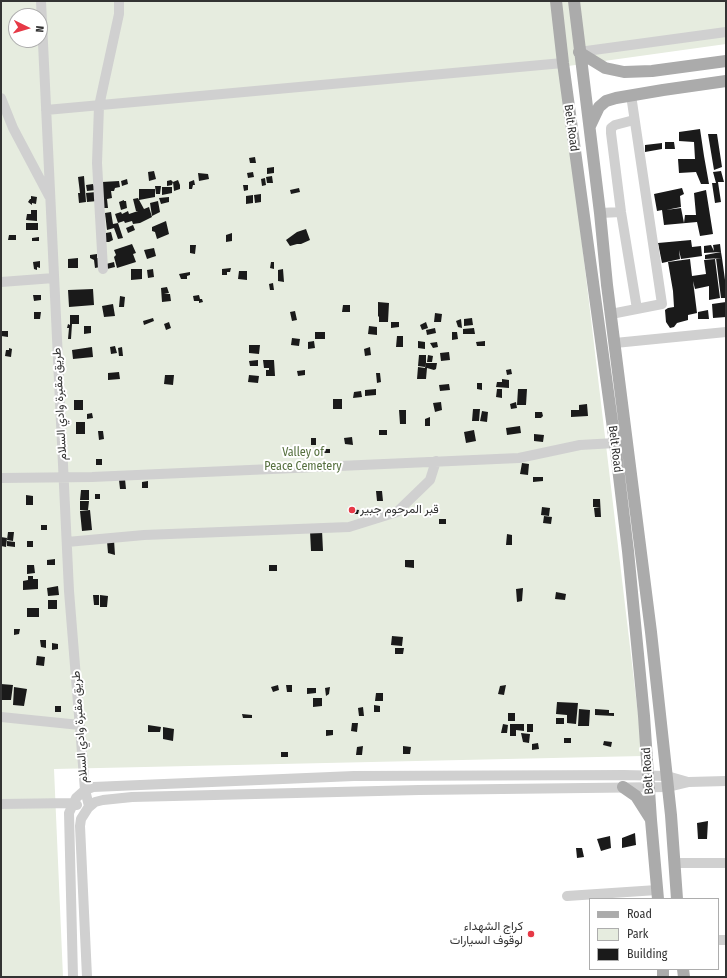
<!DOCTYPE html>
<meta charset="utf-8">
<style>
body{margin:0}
#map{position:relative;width:727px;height:978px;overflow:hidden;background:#fff;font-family:"Fira Sans Condensed",sans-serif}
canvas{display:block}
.frame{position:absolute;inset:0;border:2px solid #333;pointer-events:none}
.legend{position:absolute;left:589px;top:898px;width:130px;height:72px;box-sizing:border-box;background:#fff;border:1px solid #adadad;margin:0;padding:5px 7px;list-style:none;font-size:12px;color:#333}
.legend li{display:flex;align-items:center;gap:8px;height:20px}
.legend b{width:20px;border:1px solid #adadad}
.north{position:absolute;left:8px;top:8px;width:40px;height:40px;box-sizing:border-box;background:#fff;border:1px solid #adadad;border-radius:50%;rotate:95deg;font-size:11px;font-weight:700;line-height:16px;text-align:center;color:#333}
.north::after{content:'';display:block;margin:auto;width:14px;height:18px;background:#e63946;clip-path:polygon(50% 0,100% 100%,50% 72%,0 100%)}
</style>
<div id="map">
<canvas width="727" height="978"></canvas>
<div class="frame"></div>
<ul class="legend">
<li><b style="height:5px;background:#ababab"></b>Road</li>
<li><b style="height:11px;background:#e6ecdf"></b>Park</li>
<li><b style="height:11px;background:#1a1a1a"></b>Building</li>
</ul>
<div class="north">N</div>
</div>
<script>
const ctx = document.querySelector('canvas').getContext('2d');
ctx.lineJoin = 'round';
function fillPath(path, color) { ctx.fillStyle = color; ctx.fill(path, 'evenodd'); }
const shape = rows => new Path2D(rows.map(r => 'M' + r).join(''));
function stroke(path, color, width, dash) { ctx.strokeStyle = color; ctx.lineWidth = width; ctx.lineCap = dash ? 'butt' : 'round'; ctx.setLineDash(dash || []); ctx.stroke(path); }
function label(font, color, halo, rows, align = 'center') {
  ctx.font = font + ' "Fira Sans Condensed",Vazirmatn,sans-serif'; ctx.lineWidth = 4; ctx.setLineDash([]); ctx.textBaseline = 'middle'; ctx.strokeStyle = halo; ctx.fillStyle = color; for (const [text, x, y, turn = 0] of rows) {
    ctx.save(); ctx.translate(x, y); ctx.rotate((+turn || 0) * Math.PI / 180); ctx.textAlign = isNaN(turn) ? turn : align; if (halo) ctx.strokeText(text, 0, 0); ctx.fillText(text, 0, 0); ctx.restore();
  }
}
const green = shape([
 [1,1,726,1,726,44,561,67,643,756,54,769,63,977,1,977],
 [16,16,40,16,40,40,16,40]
]);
const building = shape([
 [700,129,704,156,709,184,701,184,696,172,679,173,678,159,695,159,694,142,679,141,679,132],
 [708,134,717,134,722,167,714,170],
 [665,142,674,142,675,149,665,149],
 [662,143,662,149,645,152,645,145],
 [255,157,256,163,250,163,249,158],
 [274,167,274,173,267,174,267,168],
 [154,171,156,179,149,181,148,172],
 [721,171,724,182,718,182,721,202,715,203,712,183,716,183,713,172],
 [253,172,254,177,248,178,247,173],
 [198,173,208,174,209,179,199,181],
 [84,176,86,202,79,203,78,193,80,193,78,177],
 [272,176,273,183,267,183,266,177],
 [265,178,266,185,262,186,261,179],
 [127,179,128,184,122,186,121,181],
 [171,180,173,182,178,180,180,185,180,189,174,191,173,182,172,185,167,186,167,181],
 [194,180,195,185,193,185,192,189,189,189,189,182],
 [119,181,120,187,115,188,114,191,111,191,112,198,107,199,108,208,103,208,102,182],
 [93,184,96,190,87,191,86,185],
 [243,185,248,185,248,190,244,191],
 [155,186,161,186,160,194,156,194],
 [162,187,172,187,172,193,162,195],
 [299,188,300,192,291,194,290,190],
 [682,188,684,194,680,196,681,207,666,210,681,208,684,223,685,215,696,215,694,193,706,190,713,234,700,236,697,222,664,225,662,210,657,211,654,194],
 [139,189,155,189,155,197,139,200],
 [96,192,97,201,87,202,86,193],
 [261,194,261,202,255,203,254,195],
 [253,195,253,203,246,204,246,196],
 [31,196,37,197,36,204,32,203,32,205,28,202,30,199,31,199],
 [169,197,169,202,161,204,159,198],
 [138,198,144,209,149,207,152,217,140,223,133,224,132,221,125,223,124,221,118,223,123,238,118,239,114,228,107,230,105,213,111,212,113,224,118,223,115,214,121,212,122,214,128,211,129,214,138,211,136,211,133,199],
 [124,200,124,201,126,201,127,208,121,210,119,202],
 [158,201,160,212,152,216,150,203],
 [31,210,37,210,37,221,26,220,27,214,31,214],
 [166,221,169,234,157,239,155,232,152,231,152,227],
 [26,223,38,223,38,230,26,230],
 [133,225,135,230,128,233,126,228],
 [306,229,310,240,301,244,297,244,290,246,286,240,297,232],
 [111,232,113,240,109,242,105,242,106,233],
 [232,233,232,241,226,242,226,235],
 [9,235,16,235,16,240,8,240],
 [39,237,39,241,32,241,32,238],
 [691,240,692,247,701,246,702,256,681,259,679,250,680,259,662,263,658,243],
 [132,244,136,253,133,254,136,262,117,268,114,257,116,255,114,250],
 [720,244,721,252,704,253,704,246,711,245,714,251,713,245],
 [190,245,196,245,195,254,190,253],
 [154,248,156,256,147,259,144,250],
 [721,252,722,258,726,287,726,298,721,298,716,258,722,258,705,259,705,255],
 [97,254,97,258,99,258,100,267,95,268,94,260,90,258,90,255],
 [78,258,78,268,68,268,68,259],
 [690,259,692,276,706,274,704,260,715,259,720,298,709,300,709,286,695,289,693,281,697,313,688,315,688,320,677,323,674,327,670,328,666,322,665,310,668,308,674,307,673,291,668,262],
 [40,261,40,268,37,267,37,270,34,269,33,262],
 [114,262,115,267,107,269,106,264],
 [271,262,274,262,274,269,270,268],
 [231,268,230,272,227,272,227,275,222,275,222,269],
 [131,269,142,269,142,279,131,280],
 [153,269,154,277,148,278,147,270],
 [283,269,284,282,278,281,278,270],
 [239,271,247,271,247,280,238,279],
 [190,272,190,275,187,276,187,279,181,279,179,274],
 [273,283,274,290,270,290,269,284],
 [167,287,169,293,164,294,170,294,171,301,162,302,161,288],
 [93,289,94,305,69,307,68,290],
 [33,295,41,295,41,300,34,301],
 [199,295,200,299,202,299,203,302,199,303,199,301,194,301,193,296],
 [120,296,125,297,124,307,119,307],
 [378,302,389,303,388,322,379,322,379,317,378,316],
 [726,302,726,317,713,318,712,304],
 [113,304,115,316,104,317,102,306],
 [343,305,350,305,350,312,342,312],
 [708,310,709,319,698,319,698,312],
 [295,311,297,320,292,321,290,312],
 [34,312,41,312,40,319,34,319],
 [435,313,442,314,441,322,434,322],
 [70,315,79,315,79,324,72,324,71,339,68,339,69,328,67,328,68,324,70,325],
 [153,318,154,321,144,325,143,321],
 [472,318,473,325,464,326,464,319],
 [461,319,462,328,458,327,456,321],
 [169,322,171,328,166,330,164,324],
 [391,322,399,322,399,327,391,328],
 [426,322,428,328,422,330,420,325],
 [84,326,91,326,91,333,84,334],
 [369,326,377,327,377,335,368,334],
 [435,328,436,333,427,335,426,330],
 [474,328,475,334,463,334,463,329],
 [1,331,8,331,8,337,1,336],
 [315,332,325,332,325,339,315,339],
 [452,332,457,332,458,339,452,340],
 [397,336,403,336,403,347,396,347],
 [292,338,300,339,299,346,291,345],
 [314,341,315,348,308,349,308,342],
 [418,341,425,342,425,349,418,348],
 [485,341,485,346,477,346,476,342],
 [437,342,438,347,433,348,430,343],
 [249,345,260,345,259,354,249,353],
 [115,346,117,353,111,354,110,347],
 [92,347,93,357,73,359,72,350],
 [122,347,123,356,119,356,118,348],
 [370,347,371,355,365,356,364,349],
 [9,348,12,349,11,357,5,356,6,350,9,350],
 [449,352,450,360,441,361,440,353],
 [419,355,426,355,426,363,437,363,436,369,434,370,427,368,426,379,417,379,418,367,425,368,426,363,425,367,418,366],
 [428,355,433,356,432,362,427,362],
 [258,360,258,366,250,366,249,361],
 [263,360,274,360,275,376,266,376,266,370,269,370,269,368,264,368],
 [511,369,512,374,507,375,506,370],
 [305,370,305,375,298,376,297,371],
 [119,372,120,379,108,380,108,373],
 [376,373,380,373,381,382,377,383],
 [165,375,174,375,173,385,164,384],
 [249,375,259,376,258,383,248,382],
 [502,379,509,380,509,388,496,387,497,382,502,382],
 [477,383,482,383,482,390,477,389],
 [449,384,450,390,440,391,439,385],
 [376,389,376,395,365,396,365,390],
 [497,389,502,389,502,398,496,397],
 [518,389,527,389,526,405,517,405],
 [361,391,362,397,353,398,354,392],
 [333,399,342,399,342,409,333,409],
 [74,400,83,400,83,410,74,410],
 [441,402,442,410,435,412,433,403],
 [516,402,517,408,511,409,510,404],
 [587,404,588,416,571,417,571,410,579,410,579,405],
 [473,409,480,409,479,421,472,421],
 [399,410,406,410,406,424,400,424],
 [482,411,488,412,487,422,480,421],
 [535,412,542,412,543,416,541,418,535,418],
 [92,413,93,418,87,419,87,414],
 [430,417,430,426,425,426,425,419],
 [76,422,85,422,85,434,76,434],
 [520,426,521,433,507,435,506,428],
 [379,430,387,430,387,435,379,435],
 [474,430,476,441,466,443,464,432],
 [98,431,103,431,104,439,99,440],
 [534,434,544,435,543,442,534,441],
 [352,437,353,445,345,444,344,438],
 [311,438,316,438,316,445,311,445],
 [318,449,330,449,330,453,318,453],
 [96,459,102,459,102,465,96,465],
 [522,463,529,464,528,475,520,474],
 [533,477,543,477,543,481,533,482],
 [125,479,126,489,120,489,119,480],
 [148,481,148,488,142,488,142,482],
 [81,490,89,490,89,500,80,500],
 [376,491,382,491,383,501,377,501],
 [95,494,100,494,100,499,95,499],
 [26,495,33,496,33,505,26,505],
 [593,499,600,499,601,517,595,517,594,508,600,507,593,507],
 [80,501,89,501,88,510,80,510],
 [542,507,550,508,549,516,541,515],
 [351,509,359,510,358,514,351,514],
 [90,510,92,530,82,531,80,511],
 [544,516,552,517,551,524,543,523],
 [439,519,446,519,446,524,439,524],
 [41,525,47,525,47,530,41,530],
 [322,530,323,551,311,551,310,531],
 [8,532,14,532,13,541,7,540],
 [507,534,512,535,512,545,506,545],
 [1,537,7,538,6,547,1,546],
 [114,540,115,555,108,553,107,541],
 [7,541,15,542,15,547,7,546],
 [27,541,33,541,33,547,27,547],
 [55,559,55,565,47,565,47,560],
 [405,560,414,560,414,568,405,567],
 [27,565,34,565,35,573,27,574],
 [269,565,277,565,277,571,269,571],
 [28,576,33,576,33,579,38,579,38,589,23,590,23,581,28,580],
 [58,586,59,595,48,596,47,588],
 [523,588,522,601,517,602,516,589],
 [556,592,566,594,565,600,555,599],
 [93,595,99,595,99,605,94,605],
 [100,595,108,596,107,607,100,607],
 [48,600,57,600,57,609,48,609],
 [27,608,39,608,39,617,27,617],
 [14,629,20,629,19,634,14,635],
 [392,636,403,637,402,646,391,645],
 [40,640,46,640,46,648,41,647],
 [52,643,58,644,58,649,52,650],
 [395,648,404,648,403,654,395,654],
 [37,656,45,657,44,666,36,665],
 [1,684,13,685,11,700,1,700],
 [278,685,279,690,273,692,271,687],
 [286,685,292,685,292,692,287,692],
 [506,685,504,695,498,694,500,686],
 [14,687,27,689,24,706,13,705],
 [330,687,329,694,326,696,325,688],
 [307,688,316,688,316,693,307,694],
 [376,693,383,693,383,701,375,701],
 [313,698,322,698,322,706,313,707],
 [557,702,578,703,576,724,567,723,567,715,556,714],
 [374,705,380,706,380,712,374,712],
 [55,706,61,706,61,712,55,712],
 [363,707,364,716,359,716,358,708],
 [579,709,590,710,589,726,578,726],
 [595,709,609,710,609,713,614,713,614,716,595,715],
 [508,713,515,713,515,721,508,721],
 [242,714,252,715,252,718,243,718],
 [556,718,564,718,564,724,556,724],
 [352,723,358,723,357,732,351,731],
 [503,724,508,725,507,733,501,733],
 [510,724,524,724,524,731,516,730,516,736,510,736],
 [527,724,533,724,533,732,527,732],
 [148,725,161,727,160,732,148,732],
 [163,727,174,729,173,741,163,739],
 [326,730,333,730,333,735,326,736],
 [521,733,530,734,529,743,523,742],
 [564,738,571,738,571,743,564,743],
 [604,741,612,742,611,747,603,745],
 [538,743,539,749,532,750,532,744],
 [363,746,362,755,356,755,357,747],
 [403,746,411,747,410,754,403,754],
 [281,752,288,752,288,757,281,757],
 [708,821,707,839,698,839,697,823],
 [635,833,636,845,622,848,622,838],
 [610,836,611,848,601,851,597,839],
 [576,848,582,848,584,857,577,858]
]);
const minor = shape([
 [41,1,69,591,85,790,89,806],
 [579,52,726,32],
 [1,98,13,128,49,196],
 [46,110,563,63],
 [634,120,615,125,611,128,611,133,621,212,637,309],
 [600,213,621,212],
 [103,269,97,163,99,106,119,14,119,1],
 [1,282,54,278],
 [611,314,662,304,631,95],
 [615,343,726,332],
 [1,478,92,477,519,458,580,445,615,443],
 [67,542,144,535,349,527,397,512,430,480,436,461],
 [1,717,80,725],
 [1,804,72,803,77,805],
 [675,863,726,863],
 [567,896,657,890],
 [718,940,726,940],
 [73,977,69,813,76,798,85,790,93,787,354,776,624,775,667,776,688,782],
 [87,977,80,826,81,819,88,808,95,802,103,800,132,797,419,790,668,787,689,782,726,781]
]);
const major = shape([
 [556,1,563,63,615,443,628,551,644,716,651,820,658,899],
 [574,1,600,213,607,285,651,632,671,815,677,899],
 [579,52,605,68,624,72,652,71,726,61],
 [590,126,599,107,606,101,616,98,663,90,726,81],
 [623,787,636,796,650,818],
 [663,969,663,977],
 [683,969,684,977]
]);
const markers = [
 [352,510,4,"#e63946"],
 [531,934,4,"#e63946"]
];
const streetNames = [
 ["Belt Road",571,128,82],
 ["طريق مقبرة وادي السلام",60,404,-93],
 ["Belt Road",615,449,83],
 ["طريق مقبرة وادي السلام",80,727,-94],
 ["Belt Road",648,771,-94]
];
const parkNames = [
 ["Valley of",303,453],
 ["Peace Cemetery",303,467]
];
const poiNames = [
 ["قبر المرحوم جبير",360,510],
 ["كراج الشهداء",523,927,"right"],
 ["لوقوف السيارات",523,941,"right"]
];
fillPath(green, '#e6ecdf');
fillPath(building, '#1a1a1a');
stroke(minor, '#d0d0d0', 10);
stroke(major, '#ababab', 12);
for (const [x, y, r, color] of markers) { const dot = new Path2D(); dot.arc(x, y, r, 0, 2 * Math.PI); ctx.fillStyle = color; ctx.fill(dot); stroke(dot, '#fff', 1.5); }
label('12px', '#333', '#fff', streetNames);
label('12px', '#56703f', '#fff', parkNames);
label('12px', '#333', '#fff', poiNames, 'left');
</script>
